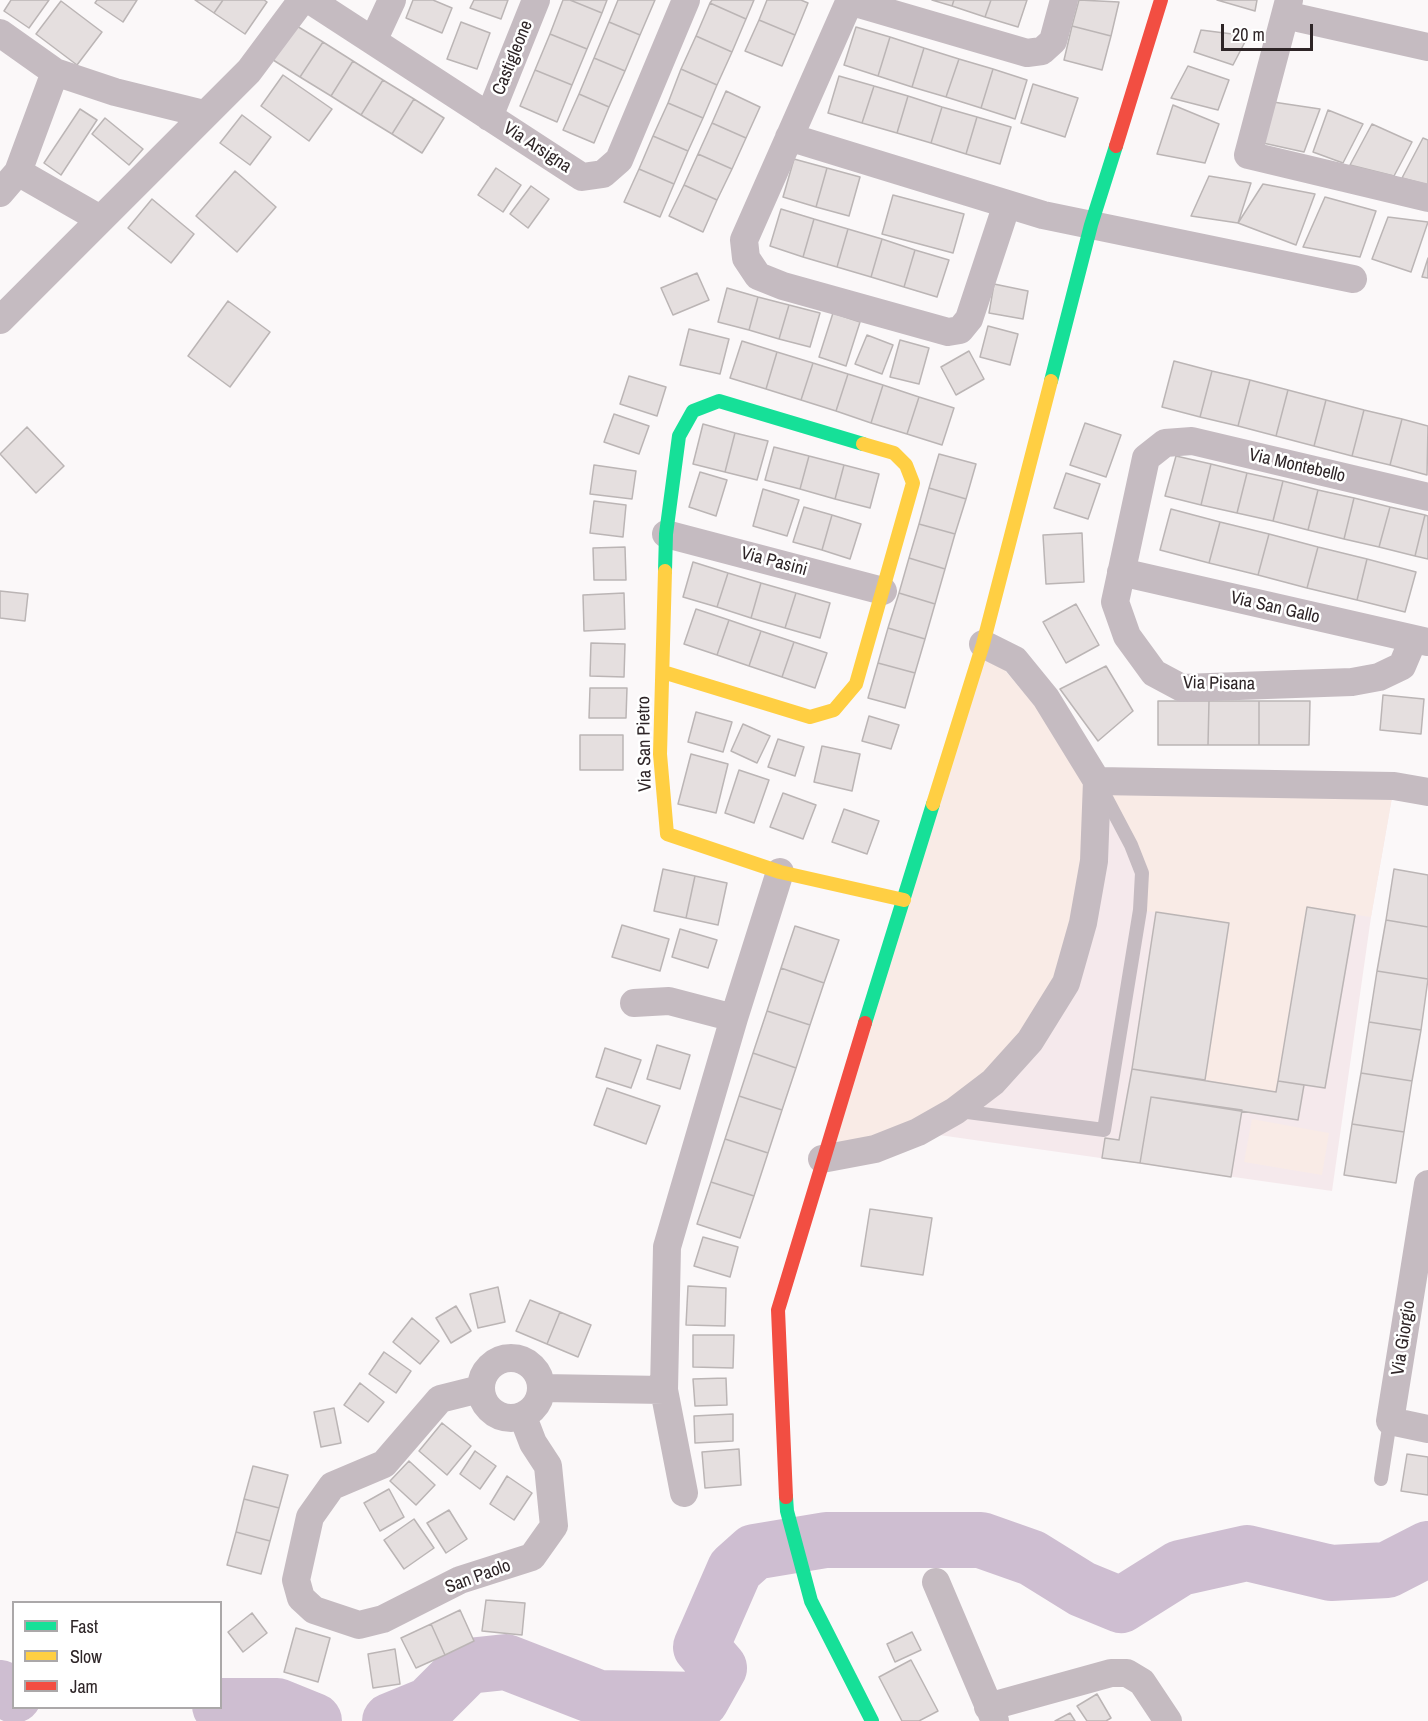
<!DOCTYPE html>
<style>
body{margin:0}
#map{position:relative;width:1428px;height:1721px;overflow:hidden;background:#fbf8f9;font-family:"Archivo Narrow",sans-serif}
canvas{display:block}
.legend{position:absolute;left:12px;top:1601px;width:210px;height:108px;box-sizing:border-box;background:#fff;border:2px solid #aba8a9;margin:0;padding:8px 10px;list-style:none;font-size:18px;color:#2e2527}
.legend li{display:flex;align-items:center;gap:12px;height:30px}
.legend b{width:30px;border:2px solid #aba8a9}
.scale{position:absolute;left:1221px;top:24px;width:92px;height:27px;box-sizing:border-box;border:3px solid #2e2527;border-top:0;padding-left:8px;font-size:18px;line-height:21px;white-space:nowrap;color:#2e2527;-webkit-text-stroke:4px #fff;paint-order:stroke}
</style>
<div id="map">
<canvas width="1428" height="1721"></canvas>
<ul class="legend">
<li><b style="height:8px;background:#16e098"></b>Fast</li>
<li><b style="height:8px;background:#ffcf43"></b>Slow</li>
<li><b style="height:8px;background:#f24e42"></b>Jam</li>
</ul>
<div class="scale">20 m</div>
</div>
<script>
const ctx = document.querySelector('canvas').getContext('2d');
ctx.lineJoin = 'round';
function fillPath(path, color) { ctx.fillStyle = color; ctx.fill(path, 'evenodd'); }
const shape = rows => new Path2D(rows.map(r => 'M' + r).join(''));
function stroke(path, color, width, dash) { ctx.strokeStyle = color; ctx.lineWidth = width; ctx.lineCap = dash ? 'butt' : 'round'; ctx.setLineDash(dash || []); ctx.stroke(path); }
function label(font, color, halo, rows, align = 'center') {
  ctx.font = font + ' "Archivo Narrow",sans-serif'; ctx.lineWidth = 5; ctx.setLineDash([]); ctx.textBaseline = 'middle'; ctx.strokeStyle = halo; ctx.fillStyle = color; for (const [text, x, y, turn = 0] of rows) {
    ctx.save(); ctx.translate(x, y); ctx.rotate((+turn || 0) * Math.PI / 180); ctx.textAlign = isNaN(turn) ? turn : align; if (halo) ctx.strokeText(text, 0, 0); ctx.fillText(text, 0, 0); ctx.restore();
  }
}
const built = shape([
 [1097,781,1394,786,1371,917,1332,1191,918,1132]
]);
const green = shape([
 [983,644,1098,781,1394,786,1371,917,1307,908,1276,1092,1205,1080,1229,924,1140,910,1142,873,1098,783,1066,983,955,1111,822,1159],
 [1252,1119,1329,1133,1322,1175,1244,1162]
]);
const river = shape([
 [0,1688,14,1695],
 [220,1706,277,1706,314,1721],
 [390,1721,429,1705,468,1666,506,1662,599,1698,701,1700,719,1668,701,1647,735,1569,754,1552,826,1540,981,1540,1032,1558,1082,1589,1121,1605,1180,1568,1247,1553,1331,1573,1387,1570,1428,1549]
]);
const building = shape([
 [11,0,49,0,29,28,4,11,11,0],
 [97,0,137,0,123,22,95,3,97,0],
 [195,0,223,0,214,13,195,0],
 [223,0,264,0,267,2,245,34,214,13,223,0],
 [413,0,433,0,452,8,442,33,406,18,413,0],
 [474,0,508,0,501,19,470,8,474,0],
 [563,0,570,0,602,13,587,49,550,34,563,0],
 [570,0,607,0,602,13,570,0],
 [618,0,655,0,640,35,609,22,618,0],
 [712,0,754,0,746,19,710,3,712,0],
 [767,0,801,0,808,3,795,35,759,20,767,0],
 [932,0,954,0,952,6,932,0],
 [954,0,991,0,985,17,952,6,954,0],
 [991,0,1027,0,1018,27,985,17,991,0],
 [1079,0,1119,2,1111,36,1072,26,1079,0],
 [1217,0,1257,0,1255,11,1217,0],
 [61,1,102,32,77,65,36,34,61,1],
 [710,3,746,19,732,52,696,36,710,3],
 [759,20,795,35,782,66,745,51,759,20],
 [461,22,490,33,477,69,447,59,461,22],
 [609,22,640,35,625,71,594,58,609,22],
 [292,23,323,42,300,77,270,58,292,23],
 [1072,26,1111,36,1102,70,1064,60,1072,26],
 [856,27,890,37,878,76,844,65,856,27],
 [1201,30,1248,36,1233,65,1194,52,1201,30],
 [550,34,587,49,572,85,535,70,550,34],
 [696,36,732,52,717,85,681,69,696,36],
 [890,37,924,48,912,87,878,76,890,37],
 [323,42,353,61,331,96,300,77,323,42],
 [924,48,959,59,946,97,912,87,924,48],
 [594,58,625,71,609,107,579,94,594,58],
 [959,59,993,69,981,108,946,97,959,59],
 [353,61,383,80,361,115,331,96,353,61],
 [1188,66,1229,80,1218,110,1171,98,1188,66],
 [681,69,717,85,703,118,668,103,681,69],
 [993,69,1027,80,1015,119,981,108,993,69],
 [535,70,572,85,557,122,520,106,535,70],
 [283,75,332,109,309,141,261,106,283,75],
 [839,76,874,86,862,123,828,113,839,76],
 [383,80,414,99,392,134,361,115,383,80],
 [1033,84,1078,98,1065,137,1021,123,1033,84],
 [874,86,908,96,897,133,862,123,874,86],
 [726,91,760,107,746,138,712,123,726,91],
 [579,94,609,107,594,143,563,130,579,94],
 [908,96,942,107,931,143,897,133,908,96],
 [414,99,444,118,422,153,392,134,414,99],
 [1273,102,1320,109,1304,152,1263,143,1273,102],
 [668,103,703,118,688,151,653,136,668,103],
 [1173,105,1219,124,1205,163,1157,154,1173,105],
 [942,107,977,117,966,154,931,143,942,107],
 [80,109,97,120,61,175,44,163,80,109],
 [1328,110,1363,124,1343,163,1313,152,1328,110],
 [242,115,271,137,250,165,220,143,242,115],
 [977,117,1011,127,1000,164,966,154,977,117],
 [105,118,143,149,129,165,92,134,105,118],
 [712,123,746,138,732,169,698,154,712,123],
 [1372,124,1412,142,1394,176,1350,165,1372,124],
 [653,136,688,151,674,184,639,169,653,136],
 [1423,138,1428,140,1428,185,1402,178,1423,138],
 [698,154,732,169,717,200,684,185,698,154],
 [794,159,827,168,816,207,783,197,794,159],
 [496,168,521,185,503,212,478,195,496,168],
 [827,168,860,177,849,216,816,207,827,168],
 [639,169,674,184,660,217,624,202,639,169],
 [235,171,276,207,237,252,196,216,235,171],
 [1209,176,1251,183,1238,223,1191,216,1209,176],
 [1263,184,1315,194,1296,245,1238,223,1263,184],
 [684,185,717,200,703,232,669,216,684,185],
 [531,186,549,199,528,228,510,214,531,186],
 [893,195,964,214,953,253,882,234,893,195],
 [1325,197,1376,211,1360,257,1303,247,1325,197],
 [152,199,194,234,171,263,128,228,152,199],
 [781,209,814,219,803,257,770,246,781,209],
 [1388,217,1428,222,1411,272,1372,259,1388,217],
 [814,219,848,229,837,267,803,257,814,219],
 [848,229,882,239,871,277,837,267,848,229],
 [882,239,915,250,904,287,871,277,882,239],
 [915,250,949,260,937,297,904,287,915,250],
 [1428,258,1428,278,1422,277,1428,258],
 [697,273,709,300,673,315,661,288,697,273],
 [994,284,1028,291,1023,319,989,313,994,284],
 [727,288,758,297,749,330,718,322,727,288],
 [758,297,789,305,779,339,749,330,758,297],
 [228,301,270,332,230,387,188,356,228,301],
 [789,305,820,313,810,347,779,339,789,305],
 [833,313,860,322,846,366,819,357,833,313],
 [988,326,1018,334,1010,365,980,357,988,326],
 [689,329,729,339,720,374,680,365,689,329],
 [867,335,893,345,882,374,855,364,867,335],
 [900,340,929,348,919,384,890,377,900,340],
 [742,341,777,352,766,389,730,378,742,341],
 [969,351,984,379,956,395,941,367,969,351],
 [777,352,813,363,801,400,766,389,777,352],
 [1174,361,1212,371,1200,417,1162,407,1174,361],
 [813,363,848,374,836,411,801,400,813,363],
 [1212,371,1250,380,1238,426,1200,417,1212,371],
 [848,374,883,385,871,423,836,411,848,374],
 [629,376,666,387,657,416,620,404,629,376],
 [1250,380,1288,390,1276,436,1238,426,1250,380],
 [883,385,919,397,907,434,871,423,883,385],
 [1288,390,1326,400,1314,446,1276,436,1288,390],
 [919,397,954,408,942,445,907,434,919,397],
 [1326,400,1364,410,1352,456,1314,446,1326,400],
 [1364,410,1402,419,1390,465,1352,456,1364,410],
 [614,414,649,426,639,454,604,442,614,414],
 [1402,419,1428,426,1427,475,1390,465,1402,419],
 [1085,423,1121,435,1106,477,1070,465,1085,423],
 [703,424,735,433,725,472,693,464,703,424],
 [27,427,64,466,36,493,0,454,27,427],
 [735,433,768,441,757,480,725,472,735,433],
 [774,447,809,456,800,489,765,480,774,447],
 [939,454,976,464,966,499,929,488,939,454],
 [809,456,844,465,835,499,800,489,809,456],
 [1176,456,1211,464,1201,505,1165,496,1176,456],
 [1211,464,1247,473,1237,513,1201,505,1211,464],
 [594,465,636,471,632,499,590,494,594,465],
 [844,465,879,474,870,508,835,499,844,465],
 [700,472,727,480,716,516,689,507,700,472],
 [1066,473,1100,484,1088,519,1054,508,1066,473],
 [1247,473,1283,481,1273,521,1237,513,1247,473],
 [1283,481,1318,490,1308,530,1273,521,1283,481],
 [929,488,966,499,955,534,919,524,929,488],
 [763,489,799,500,787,536,753,526,763,489],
 [1318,490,1354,498,1344,539,1308,530,1318,490],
 [1354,498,1390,507,1379,547,1344,539,1354,498],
 [594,501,626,505,623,537,590,533,594,501],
 [804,507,832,515,822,550,793,542,804,507],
 [1390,507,1425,515,1415,556,1379,547,1390,507],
 [1171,509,1220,522,1209,563,1160,550,1171,509],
 [832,515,861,524,850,559,822,550,832,515],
 [1425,515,1428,516,1428,559,1415,556,1425,515],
 [1220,522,1269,534,1258,575,1209,563,1220,522],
 [919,524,955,534,945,569,909,558,919,524],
 [1082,533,1084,582,1046,584,1043,535,1082,533],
 [1269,534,1318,547,1307,588,1258,575,1269,534],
 [625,547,626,580,594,580,593,548,625,547],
 [1318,547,1367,559,1357,600,1307,588,1318,547],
 [909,558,945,569,935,604,899,593,909,558],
 [1367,559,1416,572,1405,612,1357,600,1367,559],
 [693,562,728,573,717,607,683,597,693,562],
 [728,573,761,583,751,618,717,607,728,573],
 [761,583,796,593,785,628,751,618,761,583],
 [0,591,28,594,25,621,0,618,0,591],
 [624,593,625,629,584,631,583,595,624,593],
 [796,593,830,603,820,638,785,628,796,593],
 [899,593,935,604,925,639,888,628,899,593],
 [1076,604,1099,645,1066,663,1043,622,1076,604],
 [696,609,729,620,717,655,684,644,696,609],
 [729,620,761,631,749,666,717,655,729,620],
 [888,628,925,639,915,673,878,663,888,628],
 [761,631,794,642,782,677,749,666,761,631],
 [794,642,827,653,815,688,782,677,794,642],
 [591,643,625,644,624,677,590,676,591,643],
 [878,663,915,673,905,708,868,698,878,663],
 [1106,666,1133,711,1098,741,1060,689,1106,666],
 [590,688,627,688,626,718,589,718,590,688],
 [1383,695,1424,699,1421,734,1380,730,1383,695],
 [1158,701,1209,701,1208,745,1158,745,1158,701],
 [1209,701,1259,701,1259,745,1208,745,1209,701],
 [1259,701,1310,701,1309,745,1259,745,1259,701],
 [696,712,732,722,723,752,688,742,696,712],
 [869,716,899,725,891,749,862,741,869,716],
 [743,724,770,736,757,763,731,751,743,724],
 [580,735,623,735,623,770,580,770,580,735],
 [778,739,804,747,795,776,768,767,778,739],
 [822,746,860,754,852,791,814,782,822,746],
 [691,754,728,764,716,813,678,804,691,754],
 [739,770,769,780,754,823,725,813,739,770],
 [783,793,816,805,803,839,770,827,783,793],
 [844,809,879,821,867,854,832,842,844,809],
 [663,869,695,876,686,918,654,911,663,869],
 [1394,869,1428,875,1428,927,1386,920,1394,869],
 [695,876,727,883,718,925,686,918,695,876],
 [1307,907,1355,915,1325,1088,1278,1081,1307,907],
 [1156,912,1229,923,1205,1080,1132,1069,1156,912],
 [1386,920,1428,927,1428,979,1377,971,1386,920],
 [622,925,669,939,660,971,612,957,622,925],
 [795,926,839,940,824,983,781,968,795,926],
 [680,929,717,940,708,968,672,957,680,929],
 [781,968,824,983,810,1025,767,1011,781,968],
 [1377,971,1428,979,1421,1030,1369,1022,1377,971],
 [767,1011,810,1025,796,1068,753,1053,767,1011],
 [1369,1022,1421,1030,1412,1081,1361,1073,1369,1022],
 [657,1045,690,1055,680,1089,647,1079,657,1045],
 [605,1048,641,1060,631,1088,596,1077,605,1048],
 [753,1053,796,1068,782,1110,739,1096,753,1053],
 [1132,1069,1276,1092,1278,1081,1304,1085,1298,1120,1151,1097,1140,1163,1102,1158,1105,1138,1119,1140,1132,1069],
 [1361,1073,1412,1081,1404,1132,1352,1124,1361,1073],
 [607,1088,660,1106,646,1144,594,1125,607,1088],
 [739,1096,782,1110,768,1153,725,1139,739,1096],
 [1151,1097,1242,1110,1231,1177,1140,1163,1151,1097],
 [1352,1124,1404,1132,1396,1183,1344,1175,1352,1124],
 [725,1139,768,1153,754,1196,711,1182,725,1139],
 [711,1182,754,1196,740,1238,697,1224,711,1182],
 [870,1209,932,1218,923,1275,861,1266,870,1209],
 [703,1237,738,1247,730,1277,694,1266,703,1237],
 [688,1286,726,1288,725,1326,686,1325,688,1286],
 [498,1287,505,1322,478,1328,470,1294,498,1287],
 [530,1300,560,1312,547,1344,516,1331,530,1300],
 [456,1306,471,1331,451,1343,436,1318,456,1306],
 [560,1312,591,1325,578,1357,547,1344,560,1312],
 [412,1318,439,1341,420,1364,393,1342,412,1318],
 [693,1335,734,1335,733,1368,693,1367,693,1335],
 [384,1352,411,1371,396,1393,369,1374,384,1352],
 [726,1378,727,1405,695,1406,693,1379,726,1378],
 [360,1383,384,1402,368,1422,344,1405,360,1383],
 [334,1408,341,1443,321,1447,314,1412,334,1408],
 [733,1414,733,1441,695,1443,694,1416,733,1414],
 [442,1423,471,1446,447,1475,419,1451,442,1423],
 [739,1449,741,1485,705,1488,702,1452,739,1449],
 [475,1451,496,1466,480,1489,460,1474,475,1451],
 [1407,1454,1428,1457,1428,1495,1401,1491,1407,1454],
 [409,1461,435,1485,416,1505,390,1481,409,1461],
 [253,1466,288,1475,279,1508,244,1499,253,1466],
 [507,1476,532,1493,514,1520,490,1504,507,1476],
 [389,1489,404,1517,380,1531,364,1503,389,1489],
 [244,1499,279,1508,270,1541,236,1532,244,1499],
 [449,1510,467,1539,446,1553,427,1523,449,1510],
 [414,1519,434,1548,404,1569,384,1540,414,1519],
 [236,1532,270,1541,261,1574,227,1565,236,1532],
 [486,1600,525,1603,522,1635,482,1631,486,1600],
 [460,1610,474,1641,445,1655,431,1624,460,1610],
 [252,1613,267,1633,243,1652,228,1632,252,1613],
 [431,1624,445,1655,416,1668,401,1638,431,1624],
 [296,1628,330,1638,318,1682,284,1672,296,1628],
 [912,1632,921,1650,895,1662,887,1644,912,1632],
 [395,1649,400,1684,373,1688,368,1654,395,1649],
 [911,1660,938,1711,919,1721,902,1721,879,1677,911,1660],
 [1097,1694,1111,1718,1106,1721,1087,1721,1077,1706,1097,1694],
 [1070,1713,1075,1721,1055,1721,1070,1713]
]);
const lane = shape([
 [960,1111,1104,1130,1140,910,1142,873,1131,845,1102,790],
 [1381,1479,1390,1421]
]);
const street = shape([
 [310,0,582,177,603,174,619,160,686,0],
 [850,0,744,240,746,258,758,276,783,286,948,332,960,330,969,319,1007,204],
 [1289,0,1248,155,1428,198],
 [849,1,1027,53,1042,51,1053,41,1064,0],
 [1285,15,1428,47],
 [0,33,55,72,115,92,204,114],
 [373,41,392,0],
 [489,117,536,0],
 [789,137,1043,215,1353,279],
 [18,172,55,72],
 [0,193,18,172,100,219],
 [0,320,249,71,302,0],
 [666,534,883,591],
 [1121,572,1428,642],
 [1413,640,1402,666,1379,677,1352,682,1182,688,1154,673,1127,636,1115,602,1146,458,1165,443,1192,441,1428,497],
 [1097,781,1394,786,1428,792],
 [634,1003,669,1001,734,1018],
 [822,1159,875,1149,918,1132,955,1111,993,1082,1030,1041,1066,983,1083,923,1094,861,1097,781,1046,698,1015,660,983,644],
 [1428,1184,1390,1421,1428,1429],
 '481 1388a30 30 0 1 1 60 0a30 30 0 1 1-60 0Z',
 [542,1388,664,1390],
 [480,1389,440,1399,384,1464,332,1486,310,1517,296,1580,301,1598,314,1610,359,1625,383,1619,460,1580,532,1557,554,1526,548,1466,533,1443,523,1417],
 [684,1493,664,1390,667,1247,734,1018,780,872],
 [936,1582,995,1721],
 [988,1707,1111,1673,1127,1673,1142,1682,1168,1721]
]);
const fast = shape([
 [1051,381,1091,225,1116,146],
 [665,571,666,534,679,436,693,411,719,401,863,444],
 [865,1023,933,804],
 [786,1497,787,1511,811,1601,872,1721]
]);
const slow = shape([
 [665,571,660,754,667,834,780,872,904,900],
 [663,672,810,717,834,710,856,684,913,483,906,465,894,453,863,444],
 [933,804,983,644,1051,381]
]);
const jam = shape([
 [1116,146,1161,0],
 [786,1497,778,1310,865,1023]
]);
const streetNames = [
 ["Castigleone",513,58,-68],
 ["Via Arsigna",537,148,33],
 ["Via Montebello",1297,466,13],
 ["Via Pasini",774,562,15],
 ["Via San Gallo",1275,608,13],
 ["Via Pisana",1219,684,1],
 ["Via San Pietro",645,744,-91],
 ["Via Giorgio",1404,1338,-81],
 ["San Paolo",478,1577,-20]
];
fillPath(built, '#f5e9ec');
fillPath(green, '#f9ebe6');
stroke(river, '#cebed1', 56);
fillPath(building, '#e5dfdf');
stroke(building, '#bbb5b5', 1.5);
stroke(lane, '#c5bbc1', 14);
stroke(street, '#c5bbc1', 28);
stroke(fast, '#16e098', 14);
stroke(slow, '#ffcf43', 14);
stroke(jam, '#f24e42', 14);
label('18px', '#2e2527', '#fff', streetNames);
</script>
